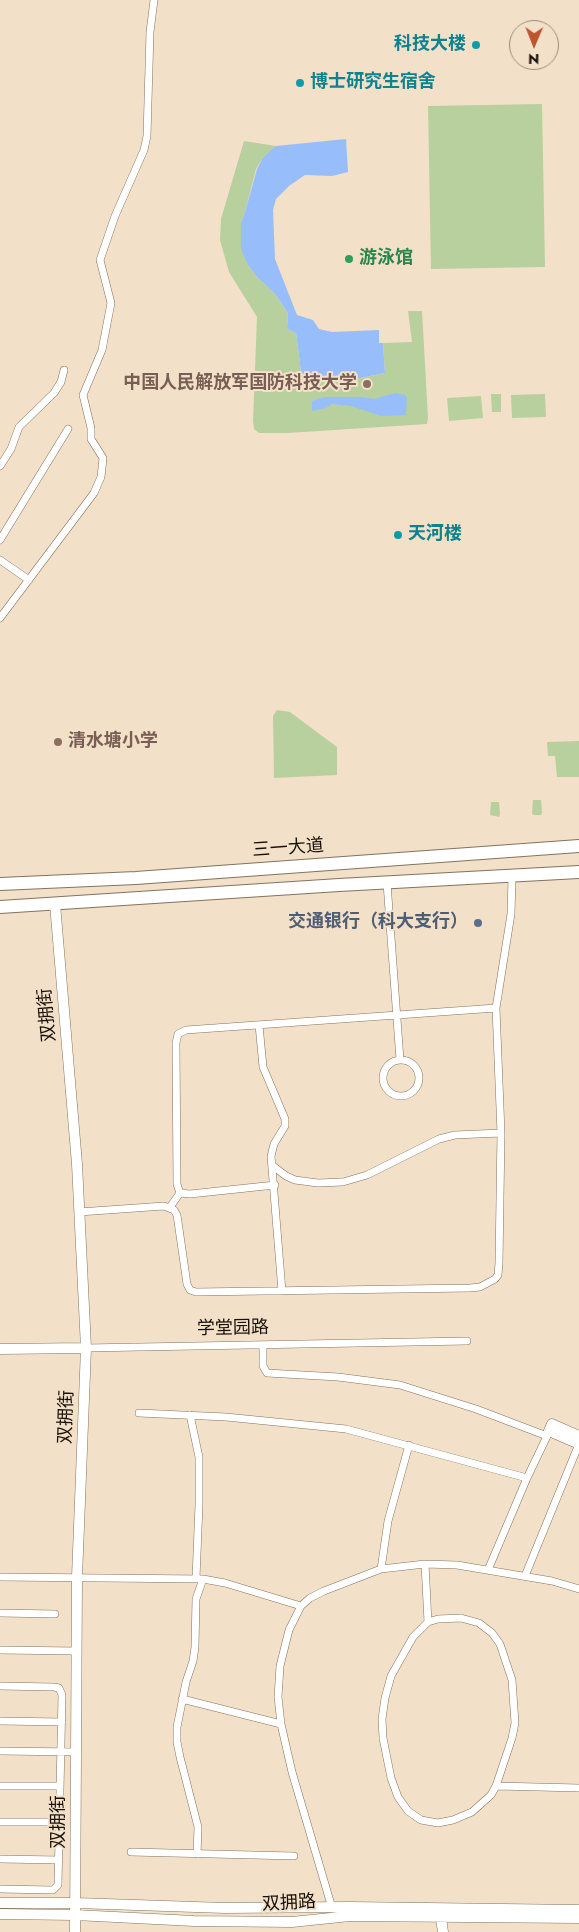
<!DOCTYPE html>
<meta charset="utf-8">
<style>
body{margin:0}
#map{position:relative;width:579px;height:1932px;overflow:hidden;background:#f3e0c8;font-family:Jost,sans-serif}
canvas{display:block}
.north{position:absolute;left:509px;top:20px;width:50px;height:50px;box-sizing:border-box;background:#f3e0c8;border:1px solid #9b8d7b;border-radius:50%;rotate:181deg;font-size:14px;font-weight:700;line-height:20px;text-align:center;color:#171008}
.north::after{content:'';display:block;margin:auto;width:18px;height:22px;background:#bd562c;clip-path:polygon(50% 0,100% 100%,50% 72%,0 100%)}
</style>
<div id="map">
<canvas width="579" height="1932"></canvas>
<div class="north">N</div>
</div>
<script>
const ctx = document.querySelector('canvas').getContext('2d');
ctx.lineJoin = 'round';
function fillPath(path, color) { ctx.fillStyle = color; ctx.fill(path, 'evenodd'); }
const shape = rows => new Path2D(rows.map(r => 'M' + r).join(''));
function stroke(path, color, width, dash) { ctx.strokeStyle = color; ctx.lineWidth = width; ctx.lineCap = dash ? 'butt' : 'round'; ctx.setLineDash(dash || []); ctx.stroke(path); }
function label(font, color, halo, rows, align = 'center') {
  ctx.font = font + ' Jost,"Noto Sans SC",sans-serif'; ctx.lineWidth = 4; ctx.setLineDash([]); ctx.textBaseline = 'middle'; ctx.strokeStyle = halo; ctx.fillStyle = color; for (const [text, x, y, turn = 0] of rows) {
    ctx.save(); ctx.translate(x, y); ctx.rotate((+turn || 0) * Math.PI / 180); ctx.textAlign = isNaN(turn) ? turn : align; if (halo) ctx.strokeText(text, 0, 0); ctx.fillText(text, 0, 0); ctx.restore();
  }
}
const green = shape([
 [542,104,545,267,431,269,428,106],
 [244,141,276,146,262,159,256,169,245,212,241,223,248,265,257,277,275,294,288,313,287,329,296,333,301,372,311,380,340,382,385,373,383,343,412,342,408,311,422,311,428,418,427,424,288,433,259,433,254,429,253,421,257,317,229,272,220,240,221,219],
 [491,394,501,394,501,412,492,412],
 [545,394,546,417,512,418,511,395],
 [481,396,483,418,449,421,447,398],
 [277,710,290,712,337,747,337,775,274,778,273,716],
 [579,741,579,777,557,777,555,756,548,756,547,742],
 [533,800,541,800,542,813,541,815,534,815,532,814],
 [491,802,499,802,500,814,499,817,490,815]
]);
const water = shape([
 [346,139,348,172,332,176,305,175,289,186,276,199,273,210,275,259,297,315,313,320,319,329,332,332,379,330,379,343,383,343,385,373,340,382,311,380,301,372,296,333,287,329,288,313,275,294,257,277,248,265,241,249,241,223,245,212,257,169,262,159,270,151,276,146],
 [395,393,405,395,407,398,406,415,381,416,351,406,332,404,326,408,312,411,312,401,324,397,362,397,374,399]
]);
const street = shape([
 [0,466,11,449,19,427,54,393,61,382,64,370],
 [0,540,68,429],
 [0,560,29,580],
 [0,618,94,493,101,477,103,458,91,439,91,428,83,395,102,350,111,303,100,260,115,216,144,150,147,136,150,32,154,0],
 [387,883,400,1060],
 [259,1025,263,1067,285,1119,285,1126,274,1144,271,1156,282,1291],
 '383 1078a18 18 0 1 1 36 0a18 18 0 1 1-36 0Z',
 [273,1166,286,1176,295,1180,318,1183,343,1182,367,1175,439,1139,455,1135,501,1133],
 [275,1185,190,1194,180,1193,177,1184,176,1043,178,1034,186,1030,496,1008],
 [170,1207,180,1193],
 [79,1212,164,1206,174,1210,177,1215,187,1284,190,1290,196,1292,470,1288,480,1287,495,1279,498,1275,499,1263,501,1133,496,1008,511,914,512,877],
 [263,1345,263,1366,267,1373,338,1377,400,1385,476,1409,547,1436],
 [86,1348,467,1341],
 [139,1413,226,1417,346,1429,527,1478],
 [190,1415,199,1457,199,1505,196,1578],
 [425,1564,428,1622],
 [381,1569,388,1521,409,1445],
 [488,1570,527,1478,549,1432],
 [525,1576,579,1444],
 [0,1577,203,1579,225,1583,301,1606],
 [0,1613,55,1614],
 [461,1618,479,1623,492,1633,500,1644,512,1680,515,1723,512,1738,496,1786,491,1795,472,1812,453,1820,438,1823,421,1820,408,1811,398,1797,391,1778,383,1738,382,1719,385,1698,391,1676,413,1637,428,1622,438,1619,461,1618],
 [0,1650,77,1651],
 [0,1686,54,1687,59,1688,62,1695,58,1885,53,1890,0,1889],
 [182,1699,281,1724],
 [0,1721,62,1722],
 [0,1751,76,1752],
 [0,1786,60,1786],
 [496,1786,579,1788],
 [0,1822,60,1822],
 [131,1852,294,1856],
 [197,1854,198,1827,180,1757,177,1742,177,1727,186,1682,193,1661,195,1647,196,1599,203,1579],
 [0,1859,59,1860],
 [332,1908,292,1772,281,1724,278,1697,280,1666,289,1630,301,1606,310,1598,324,1591,381,1569,425,1564,457,1565,552,1581,579,1589]
]);
const secondary = shape([
 [55,904,77,1164,86,1348,77,1577,75,1932],
 [0,1349,86,1348],
 [579,1436,552,1424,549,1431,579,1444],
 [0,1903,76,1903,225,1908,350,1907,579,1910],
 [440,1911,443,1932],
 [0,1914,75,1915,194,1921,292,1922,350,1916,579,1918]
]);
const highway = shape([
 [0,884,136,878,579,846],
 [0,907,339,885,579,872]
]);
const markers = [
 [476,45,5,"#0f9aa8"],
 [300,83,5,"#0f9aa8"],
 [349,259,5,"#2e9e5b"],
 [367,384,5,"#8d6e63"],
 [398,535,5,"#0f9aa8"],
 [58,742,5,"#8d6e63"],
 [478,923,5,"#5c6f8a"]
];
const cultureNames = [
 ["科技大楼",466,45,"right"],
 ["博士研究生宿舍",310,83],
 ["天河楼",408,535]
];
const leisureNames = [
 ["游泳馆",359,259]
];
const educationNames = [
 ["中国人民解放军国防科技大学",357,384],
 ["清水塘小学",68,742,"left"]
];
const streetNames = [
 ["三一大道",288,849,-4],
 ["双拥街",48,1015,-95],
 ["学堂园路",233,1329,-1],
 ["双拥街",67,1417,-88],
 ["双拥街",60,1822,-90],
 ["双拥路",289,1904,-3]
];
const serviceNames = [
 ["交通银行（科大支行）",468,923]
];
fillPath(green, '#b8d09d');
fillPath(water, '#97befa');
stroke(street, '#83735d', 8);
stroke(secondary, '#83735d', 11);
stroke(highway, '#83735d', 14);
stroke(street, '#fff', 7);
stroke(secondary, '#fff', 10);
stroke(highway, '#fff', 12);
for (const [x, y, r, color] of markers) { const dot = new Path2D(); dot.arc(x, y, r, 0, 2 * Math.PI); ctx.fillStyle = color; ctx.fill(dot); stroke(dot, '#f3e0c8', 2); }
label('bold 18px', '#0d838f', '#f3e0c8', cultureNames, 'left');
label('bold 18px', '#27864d', '#f3e0c8', leisureNames, 'left');
label('bold 18px', '#785e54', '#f3e0c8', educationNames, 'right');
label('18px', '#171008', '#f3e0c8', streetNames);
label('bold 18px', '#4e5e75', '#f3e0c8', serviceNames, 'right');
</script>
